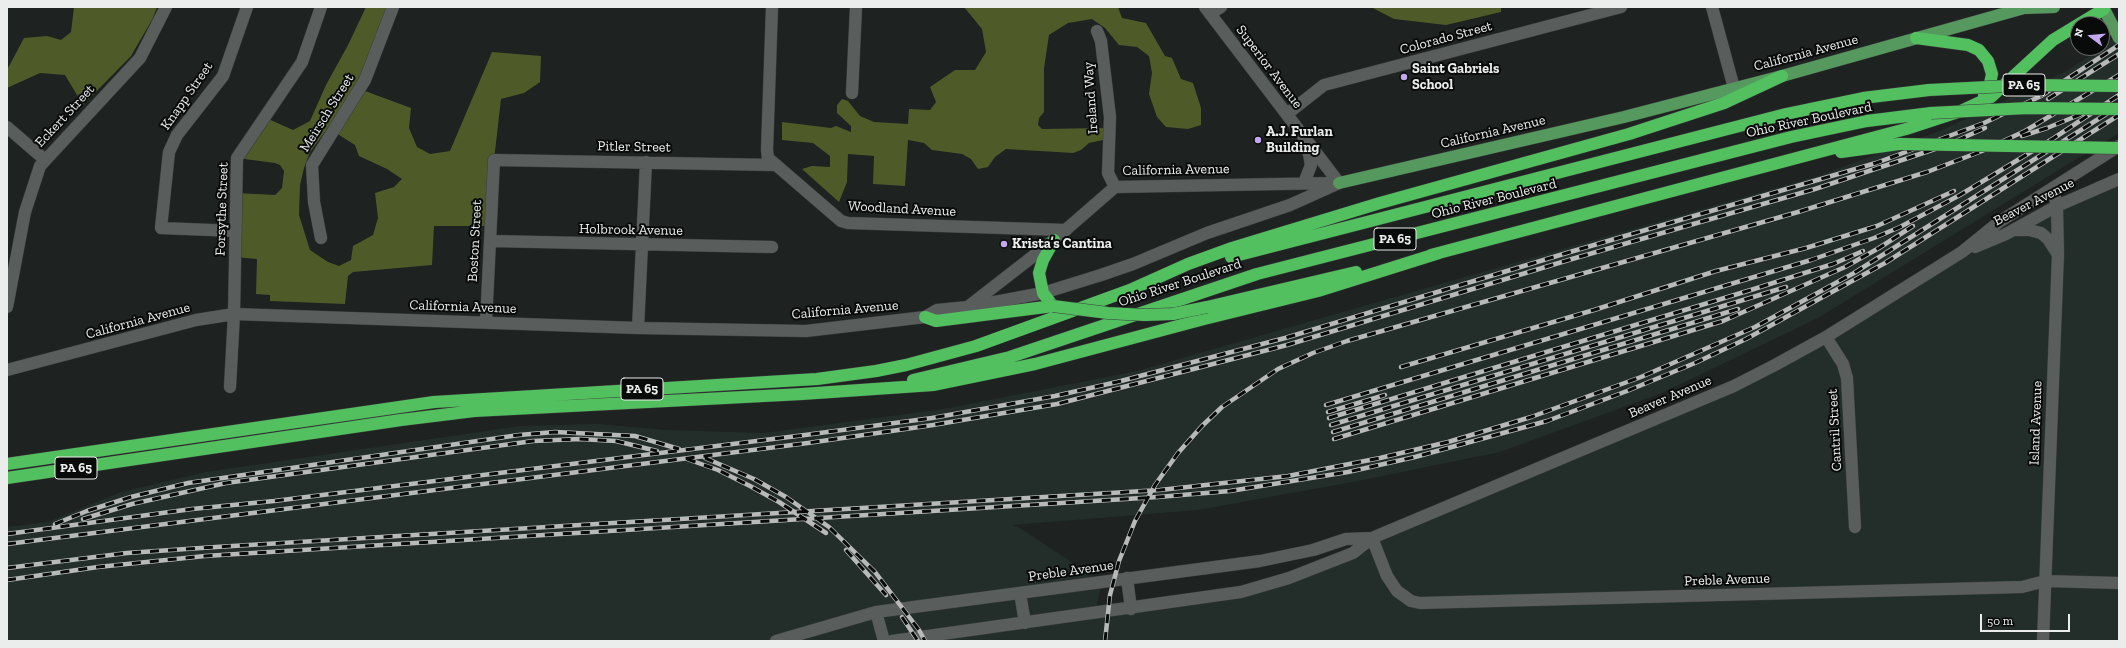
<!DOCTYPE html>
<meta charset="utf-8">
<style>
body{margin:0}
#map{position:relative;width:2126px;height:648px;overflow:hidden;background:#1e2220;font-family:"Zilla Slab",serif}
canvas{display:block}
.frame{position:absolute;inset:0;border:8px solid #eaedec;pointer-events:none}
.north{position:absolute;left:2070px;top:16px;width:40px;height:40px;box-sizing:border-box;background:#090b0a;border:1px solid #636564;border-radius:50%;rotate:286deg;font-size:11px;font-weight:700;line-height:16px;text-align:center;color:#eaedec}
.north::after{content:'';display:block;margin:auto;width:14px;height:18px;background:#c5a7f1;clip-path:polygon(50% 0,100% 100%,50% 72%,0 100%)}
.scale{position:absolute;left:1980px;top:614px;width:90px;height:18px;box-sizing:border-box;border:2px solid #eaedec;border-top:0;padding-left:5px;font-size:12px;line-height:14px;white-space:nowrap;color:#eaedec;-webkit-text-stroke:3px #090b0a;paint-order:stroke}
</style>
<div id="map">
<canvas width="2126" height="648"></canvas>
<div class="frame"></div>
<div class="north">N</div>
<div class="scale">50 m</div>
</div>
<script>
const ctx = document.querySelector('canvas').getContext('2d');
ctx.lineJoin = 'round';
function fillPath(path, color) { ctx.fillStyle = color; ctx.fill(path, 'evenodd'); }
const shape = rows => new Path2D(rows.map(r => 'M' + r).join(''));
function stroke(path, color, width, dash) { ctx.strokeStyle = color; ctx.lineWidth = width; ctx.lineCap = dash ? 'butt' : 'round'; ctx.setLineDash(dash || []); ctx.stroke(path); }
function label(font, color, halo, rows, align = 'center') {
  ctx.font = font + ' "Zilla Slab",serif'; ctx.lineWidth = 4; ctx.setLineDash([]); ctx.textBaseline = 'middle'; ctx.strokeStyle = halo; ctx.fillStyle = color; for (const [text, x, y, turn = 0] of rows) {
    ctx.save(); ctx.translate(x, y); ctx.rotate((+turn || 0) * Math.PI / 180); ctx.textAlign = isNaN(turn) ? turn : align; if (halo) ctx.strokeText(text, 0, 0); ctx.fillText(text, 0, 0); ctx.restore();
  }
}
const built = shape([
 [2119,34,2119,133,1818,318,1662,393,1500,452,1358,481,1198,510,1012,525,1020,528,1102,582,1095,613,1289,578,1734,386,1962,252,2119,179,2119,641,7,641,7,527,48,522,121,492,206,472,520,426,598,424,665,430,764,433,944,409,1137,371,1821,175,1942,130,2065,72,2102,48]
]);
const forest = shape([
 [74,7,157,7,153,18,131,56,83,105,65,75,40,73,7,88,7,70,24,38,47,36,61,40,71,32],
 [366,7,387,7,357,88,411,108,409,128,417,147,430,154,450,151,492,52,541,56,540,82,524,93,501,99,494,160,490,226,434,226,432,265,353,272,348,276,345,304,270,301,270,295,256,294,257,259,235,257,237,193,275,195,282,188,284,171,280,165,275,163,237,158,264,117,293,130,310,121,326,85,348,45],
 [328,128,355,145,359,156,387,169,402,179,394,187,375,193,378,218,373,235,353,246,351,260,339,266,328,262,310,250,299,215,300,185,304,168,310,152],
 [964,7,1118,7,1122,18,1146,23,1165,56,1172,58,1181,79,1193,83,1201,108,1201,125,1188,129,1166,127,1157,117,1149,94,1152,73,1149,56,1137,47,1119,45,1105,28,1092,19,1068,23,1049,35,1044,68,1044,112,1039,118,1038,125,1042,129,1103,128,1103,140,1089,143,1081,150,1073,153,1006,149,995,157,988,167,978,169,971,159,962,154,932,150,924,143,908,140,905,186,873,184,874,156,848,154,847,182,839,202,802,169,812,166,830,167,830,156,813,143,782,140,782,122,831,128,836,126,851,132,851,126,837,113,837,105,842,99,848,101,860,116,874,122,908,124,909,109,930,110,936,102,930,87,955,70,975,70,986,52,982,29],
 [1371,7,1501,7,1501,12,1446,25,1394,19]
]);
const minor = shape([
 [772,7,767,150,768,158,841,221,848,223,1066,230],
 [1205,7,1339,183],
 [1712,7,1734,88],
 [1210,14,1221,7],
 [1097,31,1101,41,1110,117,1108,173,1115,187],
 [852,93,856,7],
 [1287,114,1324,85,1621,7],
 [7,127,44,159],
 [1304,183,1311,165,1307,144],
 [2016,230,2029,230,2041,233,2048,239,2057,253],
 [236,231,161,228,169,152,177,135,223,76,247,7],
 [321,238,314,202,312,165,365,80,393,7],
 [490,241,772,247],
 [1975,247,2006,234,2057,206,2119,179],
 [969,306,1054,240,1115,187,1334,183],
 [7,307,25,212,40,166,140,58,166,7],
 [486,322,494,160,775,165],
 [638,328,646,162],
 [1826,337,1843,364,1847,378,1855,527],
 [7,370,196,320,234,314,638,328,806,331,925,317,937,310,968,307,1043,293,1101,275,1133,264,1207,233,1290,205,1339,183],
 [230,387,234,314,237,158,302,62,321,7],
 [1372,538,1387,576,1397,591,1411,601,1420,603,2022,587,2045,581,2119,583],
 [1127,578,1131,609],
 [1020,593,1025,623],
 [876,612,884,641],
 [776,641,876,612,1260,561,1313,550,1346,539,1372,538],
 [892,641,1241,592,1289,578,1353,553,1372,538,1734,386,1775,365,1826,337,1962,252,1999,222,2119,146],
 [2043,641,2058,254,2057,206,2053,189]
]);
const major = shape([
 [2103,7,2119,38],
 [1339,183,1624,117,1782,76,2024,8,2054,7]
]);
const highway = shape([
 [1916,38,1968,45,1979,50,1988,61,1992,74,1989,88,1984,95],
 [1841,152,1899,144],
 [1431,255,1906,129,1961,111,1991,97,2053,40,2104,9],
 [1231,257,1786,114,1863,98,1929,90],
 [1207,307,1356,272],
 [925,317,936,321,1053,306,1043,293,1039,273,1043,260,1054,240],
 [913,380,1010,357,1257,274,1791,137,1867,121,1931,113],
 [7,464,434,402,817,379,876,371,906,365,976,346,1130,290,1188,264,1232,248,1380,203,1629,134,1724,103,1782,76],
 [7,478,401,420,474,411,802,394,933,385,1035,364,1204,319,1318,291,1439,253]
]);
const rail = shape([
 [2048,99,2119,54],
 [2022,136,2047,128,2084,113],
 [1401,367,1594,310,1716,271,1806,248,1877,226,1954,191],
 [1326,405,1811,260,1874,238,1900,227,1960,195,2054,138,2119,95],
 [1328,412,1385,395],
 [1329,418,1754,289,1833,264,1863,251],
 [1331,425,1786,287],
 [1333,432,1738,309],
 [1334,439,1723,321,1845,267,1879,248,1913,226],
 [705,458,754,479,786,497,829,527,875,572,919,630,925,641],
 [687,459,718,470,750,486,779,502,826,533],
 [83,519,132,504,226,483,533,441,580,439,616,441,657,451],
 [55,524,87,511,131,497,188,483,519,435,555,432,635,436,679,449],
 [7,534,192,509,274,501,805,435,932,418,1055,396,1117,382,1285,338,1570,252,1876,163,1984,123,2041,96,2119,45],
 [7,544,808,443,933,425,1057,404,1287,345,1572,259,1815,189,1947,145,1985,128],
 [846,550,886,595],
 [7,568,127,553,216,547,1160,490,1288,476,1380,458,1448,442,1531,417,1641,377,1755,327,1854,273,2119,106],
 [7,580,98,567,205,556,1158,497,1230,491,1348,472,1415,457,1547,421,1627,391,1695,363,1746,339,1885,263,2119,115],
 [902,617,918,641],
 [1105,641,1110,595,1119,561,1135,521,1155,485,1178,453,1202,426,1222,407,1278,369,1313,353,1347,341,1798,212,1927,172,1982,151,2025,131,2119,75]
]);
const highwayBridge = shape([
 [1929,90,2028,85,2119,86],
 [1931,113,2028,108,2119,109],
 [1899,144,2119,148],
 [1053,306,1108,313,1145,315,1173,314,1207,307]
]);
const markers = [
 [1404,77,4,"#c5a7f1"],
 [1258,140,4,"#c5a7f1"],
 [1004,244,4,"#c5a7f1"]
];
const shields = [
 [2024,85,42],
 [1395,239,42],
 [642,389,42],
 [76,468,42]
];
const shieldNames = [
 ["PA 65",2024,85],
 ["PA 65",1395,239],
 ["PA 65",642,389],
 ["PA 65",76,468]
];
const streetNames = [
 ["Colorado Street",1446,38,-15],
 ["California Avenue",1806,53,-15],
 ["Superior Avenue",1269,67,53],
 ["Knapp Street",187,96,-55],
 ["Ireland Way",1091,98,-94],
 ["Meirsch Street",327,113,-58],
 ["Eckert Street",65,116,-47],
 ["Ohio River Boulevard",1809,120,-12],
 ["California Avenue",1493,132,-13],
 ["Pitler Street",634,147,1],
 ["California Avenue",1176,170,-1],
 ["Ohio River Boulevard",1494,199,-14],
 ["Beaver Avenue",2034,202,-27],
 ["Forsythe Street",222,209,-88],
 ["Woodland Avenue",902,209,3],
 ["Holbrook Avenue",631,230,1],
 ["Boston Street",475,241,-87],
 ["Ohio River Boulevard",1180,283,-18],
 ["California Avenue",463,307,2],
 ["California Avenue",845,310,-5],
 ["California Avenue",138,321,-15],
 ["Beaver Avenue",1670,397,-23],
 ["Island Avenue",2036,423,-88],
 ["Cantril Street",1835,430,-93],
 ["Preble Avenue",1071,571,-8],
 ["Preble Avenue",1727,580,-2]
];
const poiNames = [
 ["Saint Gabriels",1412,69],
 ["School",1412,85],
 ["A.J. Furlan",1266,132],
 ["Building",1266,148],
 ["Krista’s Cantina",1012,244]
];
fillPath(built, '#232e2a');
fillPath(forest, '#4f5a29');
stroke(minor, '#3a3d3c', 13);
stroke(major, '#3a3d3c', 13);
stroke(highway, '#3a3d3c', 13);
stroke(minor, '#595e5c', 12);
stroke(major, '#55995e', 12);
stroke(highway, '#53c060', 12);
stroke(rail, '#b7bab9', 4.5);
stroke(rail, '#090b0a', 3, [9]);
stroke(highwayBridge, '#3a3d3c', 13, []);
stroke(highwayBridge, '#53c060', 12);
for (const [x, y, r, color] of markers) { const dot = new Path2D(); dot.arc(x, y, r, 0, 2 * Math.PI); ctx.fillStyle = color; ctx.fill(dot); stroke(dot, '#090b0a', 1.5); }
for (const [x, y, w] of shields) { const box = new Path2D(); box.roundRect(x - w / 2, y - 11, w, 22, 3); ctx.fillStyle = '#090b0a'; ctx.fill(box); stroke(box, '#eaedec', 1); }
label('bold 13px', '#eaedec', null, shieldNames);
label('14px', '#eaedec', '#090b0a', streetNames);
label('bold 14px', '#eaedec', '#090b0a', poiNames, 'left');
</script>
